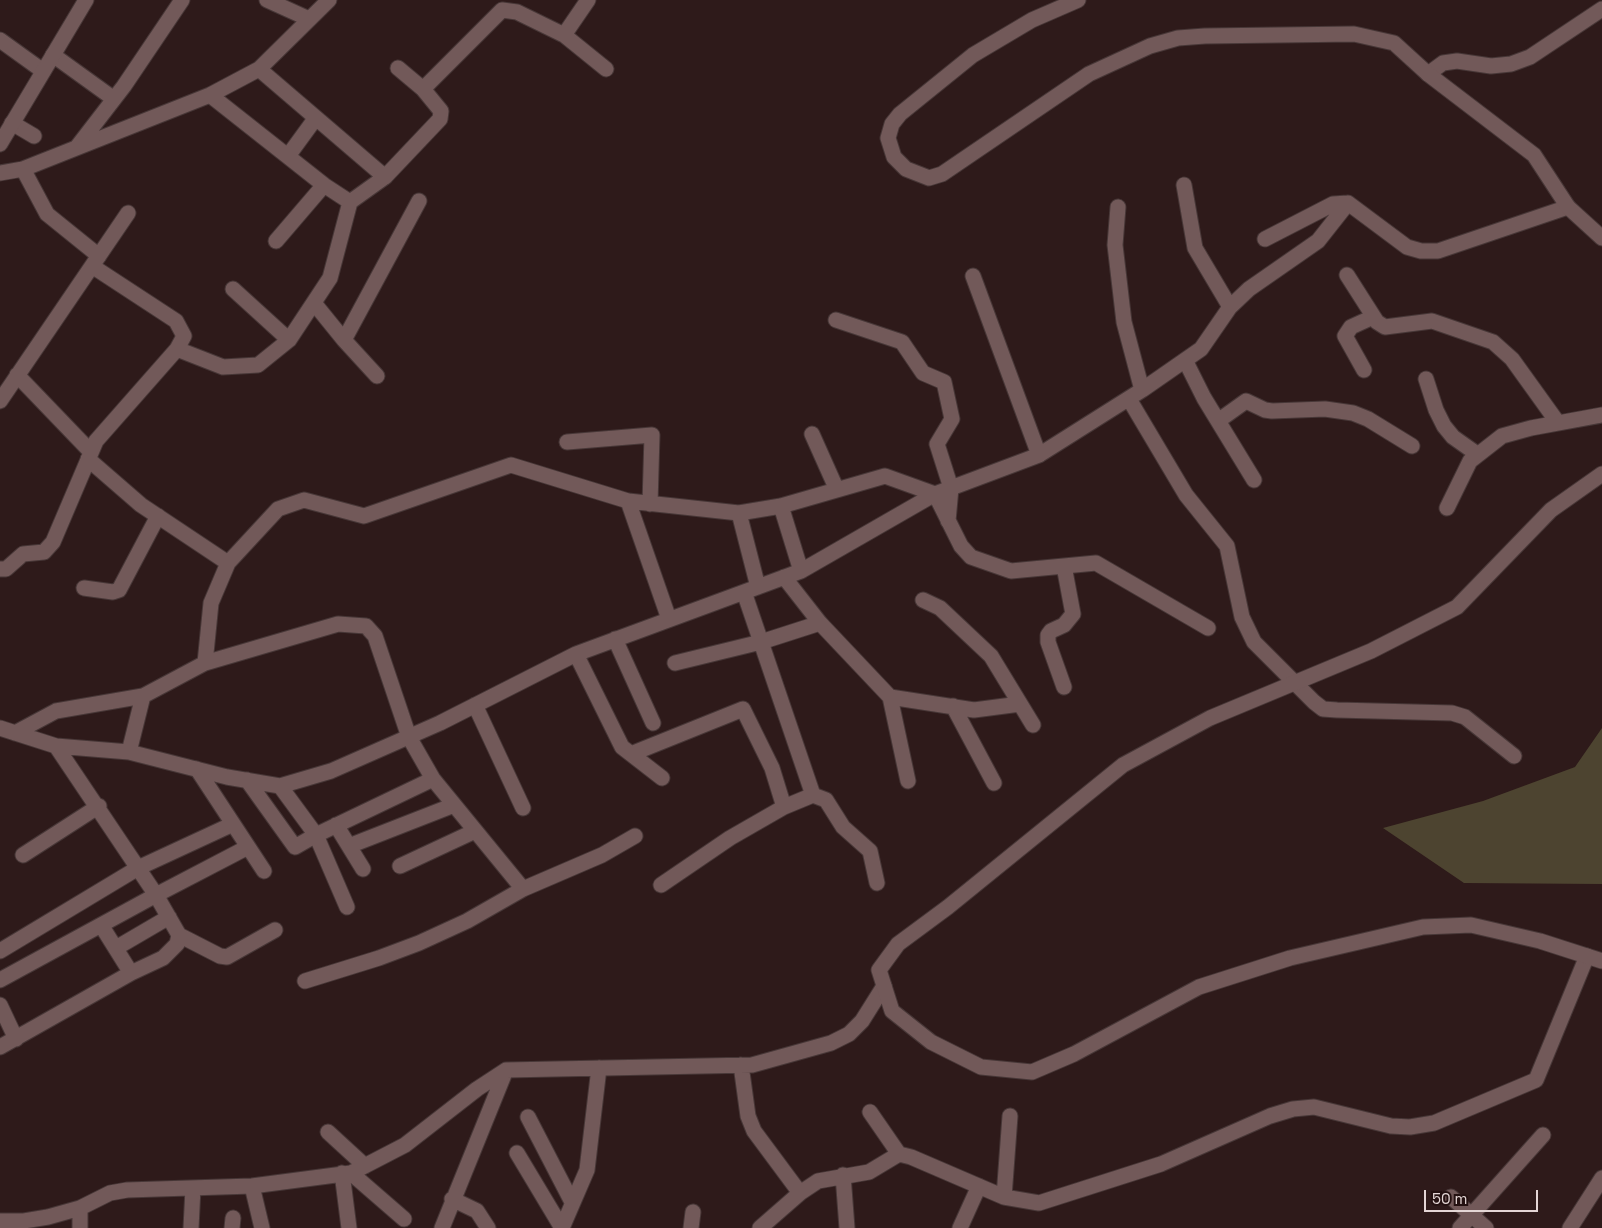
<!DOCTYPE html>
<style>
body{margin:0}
#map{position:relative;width:1602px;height:1228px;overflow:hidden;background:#2e1a1a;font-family:"Space Grotesk",sans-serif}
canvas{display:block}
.scale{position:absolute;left:1424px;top:1190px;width:114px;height:22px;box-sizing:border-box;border:2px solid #e4d6d5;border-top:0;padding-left:6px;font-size:15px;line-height:18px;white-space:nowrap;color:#e4d6d5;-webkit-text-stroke:4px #241111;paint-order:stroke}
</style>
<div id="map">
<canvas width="1602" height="1228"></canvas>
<div class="scale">50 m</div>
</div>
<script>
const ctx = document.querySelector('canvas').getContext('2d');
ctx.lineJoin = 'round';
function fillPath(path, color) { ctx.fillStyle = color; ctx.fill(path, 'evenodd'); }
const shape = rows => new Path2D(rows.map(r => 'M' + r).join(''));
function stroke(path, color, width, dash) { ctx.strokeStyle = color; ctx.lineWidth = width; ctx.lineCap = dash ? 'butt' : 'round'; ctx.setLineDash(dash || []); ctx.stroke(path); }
const green = shape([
 [1602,728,1602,884,1464,883,1383,828,1483,801,1575,767]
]);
const street = shape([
 [267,0,309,19],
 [564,35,606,69],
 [0,40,43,71],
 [53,55,114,99],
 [259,69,385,177,440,119,441,111,423,89,398,68],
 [1428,74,1443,63,1457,61,1491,66,1511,64,1530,57,1602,9],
 [423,89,502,10,517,12,564,35,588,0],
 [210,95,324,185,350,202],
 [12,123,34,136],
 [77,147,124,86,182,0],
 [288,156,315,119],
 [23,169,47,214,99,256],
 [0,173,23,169,210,95,259,69,329,0],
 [1184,185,1195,248,1230,307],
 [1118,207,1115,245,1124,322,1142,390],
 [1265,239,1333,204,1348,203],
 [276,241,324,185],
 [92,266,176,321,184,336,177,349],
 [1347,275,1377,322,1385,327,1432,321,1493,342,1512,359,1558,423],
 [973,276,1039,455],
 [233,289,289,340],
 [314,303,344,340,419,201],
 [836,320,902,342,923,373,944,382,952,419,937,444,951,488,948,521],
 [344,340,377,376],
 [1185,360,1204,398,1254,480],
 [1364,370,1345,336,1351,327,1373,317],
 [17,375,91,452],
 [1426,379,1436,410,1444,426,1453,437,1477,454],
 [1129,399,1186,495,1227,546,1242,617,1254,642,1314,702,1323,709,1337,710,1452,713,1465,717,1514,756],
 [0,401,128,213],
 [1218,421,1246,401,1265,410,1272,411,1325,409,1353,413,1368,419,1412,446],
 [812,434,837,490],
 [567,442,652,435,650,504],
 [88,459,141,505,228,563],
 [628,501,669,619],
 [781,506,801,571],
 [1447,508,1470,461,1502,436,1531,428,1602,415],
 [739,513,758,587],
 [1064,566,1073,614,1064,625,1051,631,1048,635,1048,642,1064,687],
 [0,569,6,569,23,554,44,552,53,542,96,441,177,349,223,367,258,365,289,340,330,278,350,202,385,177],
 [784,577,820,623,890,697,974,710,1020,704],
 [84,588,113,592,119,590,158,516],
 [923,600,940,608,991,656,1033,725],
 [615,639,653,723],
 [576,654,622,747,662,778],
 [205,663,338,624,366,626,375,636,409,737,433,779,523,889,602,855,635,836],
 [675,663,761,642,820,623],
 [890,697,908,781],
 [475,705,523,808],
 [953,706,994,783],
 [0,728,56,746,129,752,227,777,280,786,331,771,440,723,576,654,801,571,935,494,1039,455,1142,390,1201,349,1230,307,1249,289,1318,241,1348,203,1407,247,1421,251,1438,251,1568,207],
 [15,733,56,711,143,696,205,663,211,603,228,563,278,509,304,500,364,516,511,465,628,501,739,513,781,506,885,476,935,494,961,546,971,557,1011,571,1096,563,1208,628],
 [129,752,143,696],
 [631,754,743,709,772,768,784,807],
 [197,769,264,871],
 [247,780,295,847,316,835,280,786],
 [813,795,826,800,843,827,870,851,877,883],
 [336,825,363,869],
 [349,846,454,805],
 [23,855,99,806],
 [400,866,475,831],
 [661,885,730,838,784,807,813,795,744,592],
 [347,907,316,835,433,779],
 [101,925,131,973],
 [179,935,220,956,227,957,275,930],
 [116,948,169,917],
 [0,951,138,868,233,824],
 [0,980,156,895,248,847],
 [305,981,379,958,419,943,467,921,523,889],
 [0,1005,16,1039],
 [0,1047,131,973,163,958,177,944,179,935,156,895,56,746],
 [741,1065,748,1116,754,1131,800,1193],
 [870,1112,899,1154,911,1157,1004,1197,1039,1203,1161,1164,1270,1116,1293,1109,1314,1107,1391,1126,1410,1127,1434,1123,1536,1080,1587,956],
 [528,1117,572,1202],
 [328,1132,365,1166],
 [517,1153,562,1228],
 [342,1173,349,1228],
 [351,1173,404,1219],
 [843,1175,847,1228],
 [252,1186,262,1228],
 [1004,1197,1010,1116],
 [1451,1197,1486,1228],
 [452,1199,477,1211,488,1228],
 [80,1208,80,1228],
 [0,1221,24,1221,48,1217,80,1208,110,1193,127,1190,252,1186,351,1173,405,1145,477,1089,506,1070,752,1065,831,1043,849,1034,862,1021,884,986],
 [191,1228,193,1188],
 [232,1228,233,1218],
 [442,1228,506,1070],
 [562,1228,587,1170,599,1068],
 [691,1228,693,1212],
 [760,1228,800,1193,818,1181,869,1172,899,1154],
 [960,1228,979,1186],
 [1460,1228,1543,1135]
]);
const secondary = shape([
 [1078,0,1032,20,973,55,900,114,892,124,888,138,894,157,906,169,929,178,942,174,1089,74,1150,46,1178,38,1205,36,1354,34,1394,43,1428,74,1534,155,1568,207,1602,238],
 [0,144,86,0],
 [1602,474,1551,510,1457,607,1371,651,1210,718,1123,765,948,907,898,944,879,970,892,1011,931,1042,981,1067,1032,1072,1074,1054,1199,987,1290,958,1423,927,1471,925,1540,941,1602,961],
 [1570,1228,1602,1178]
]);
fillPath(green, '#4d4430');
stroke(street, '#473737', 17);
stroke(secondary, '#473737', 17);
stroke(street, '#725959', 15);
stroke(secondary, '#725959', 15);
</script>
